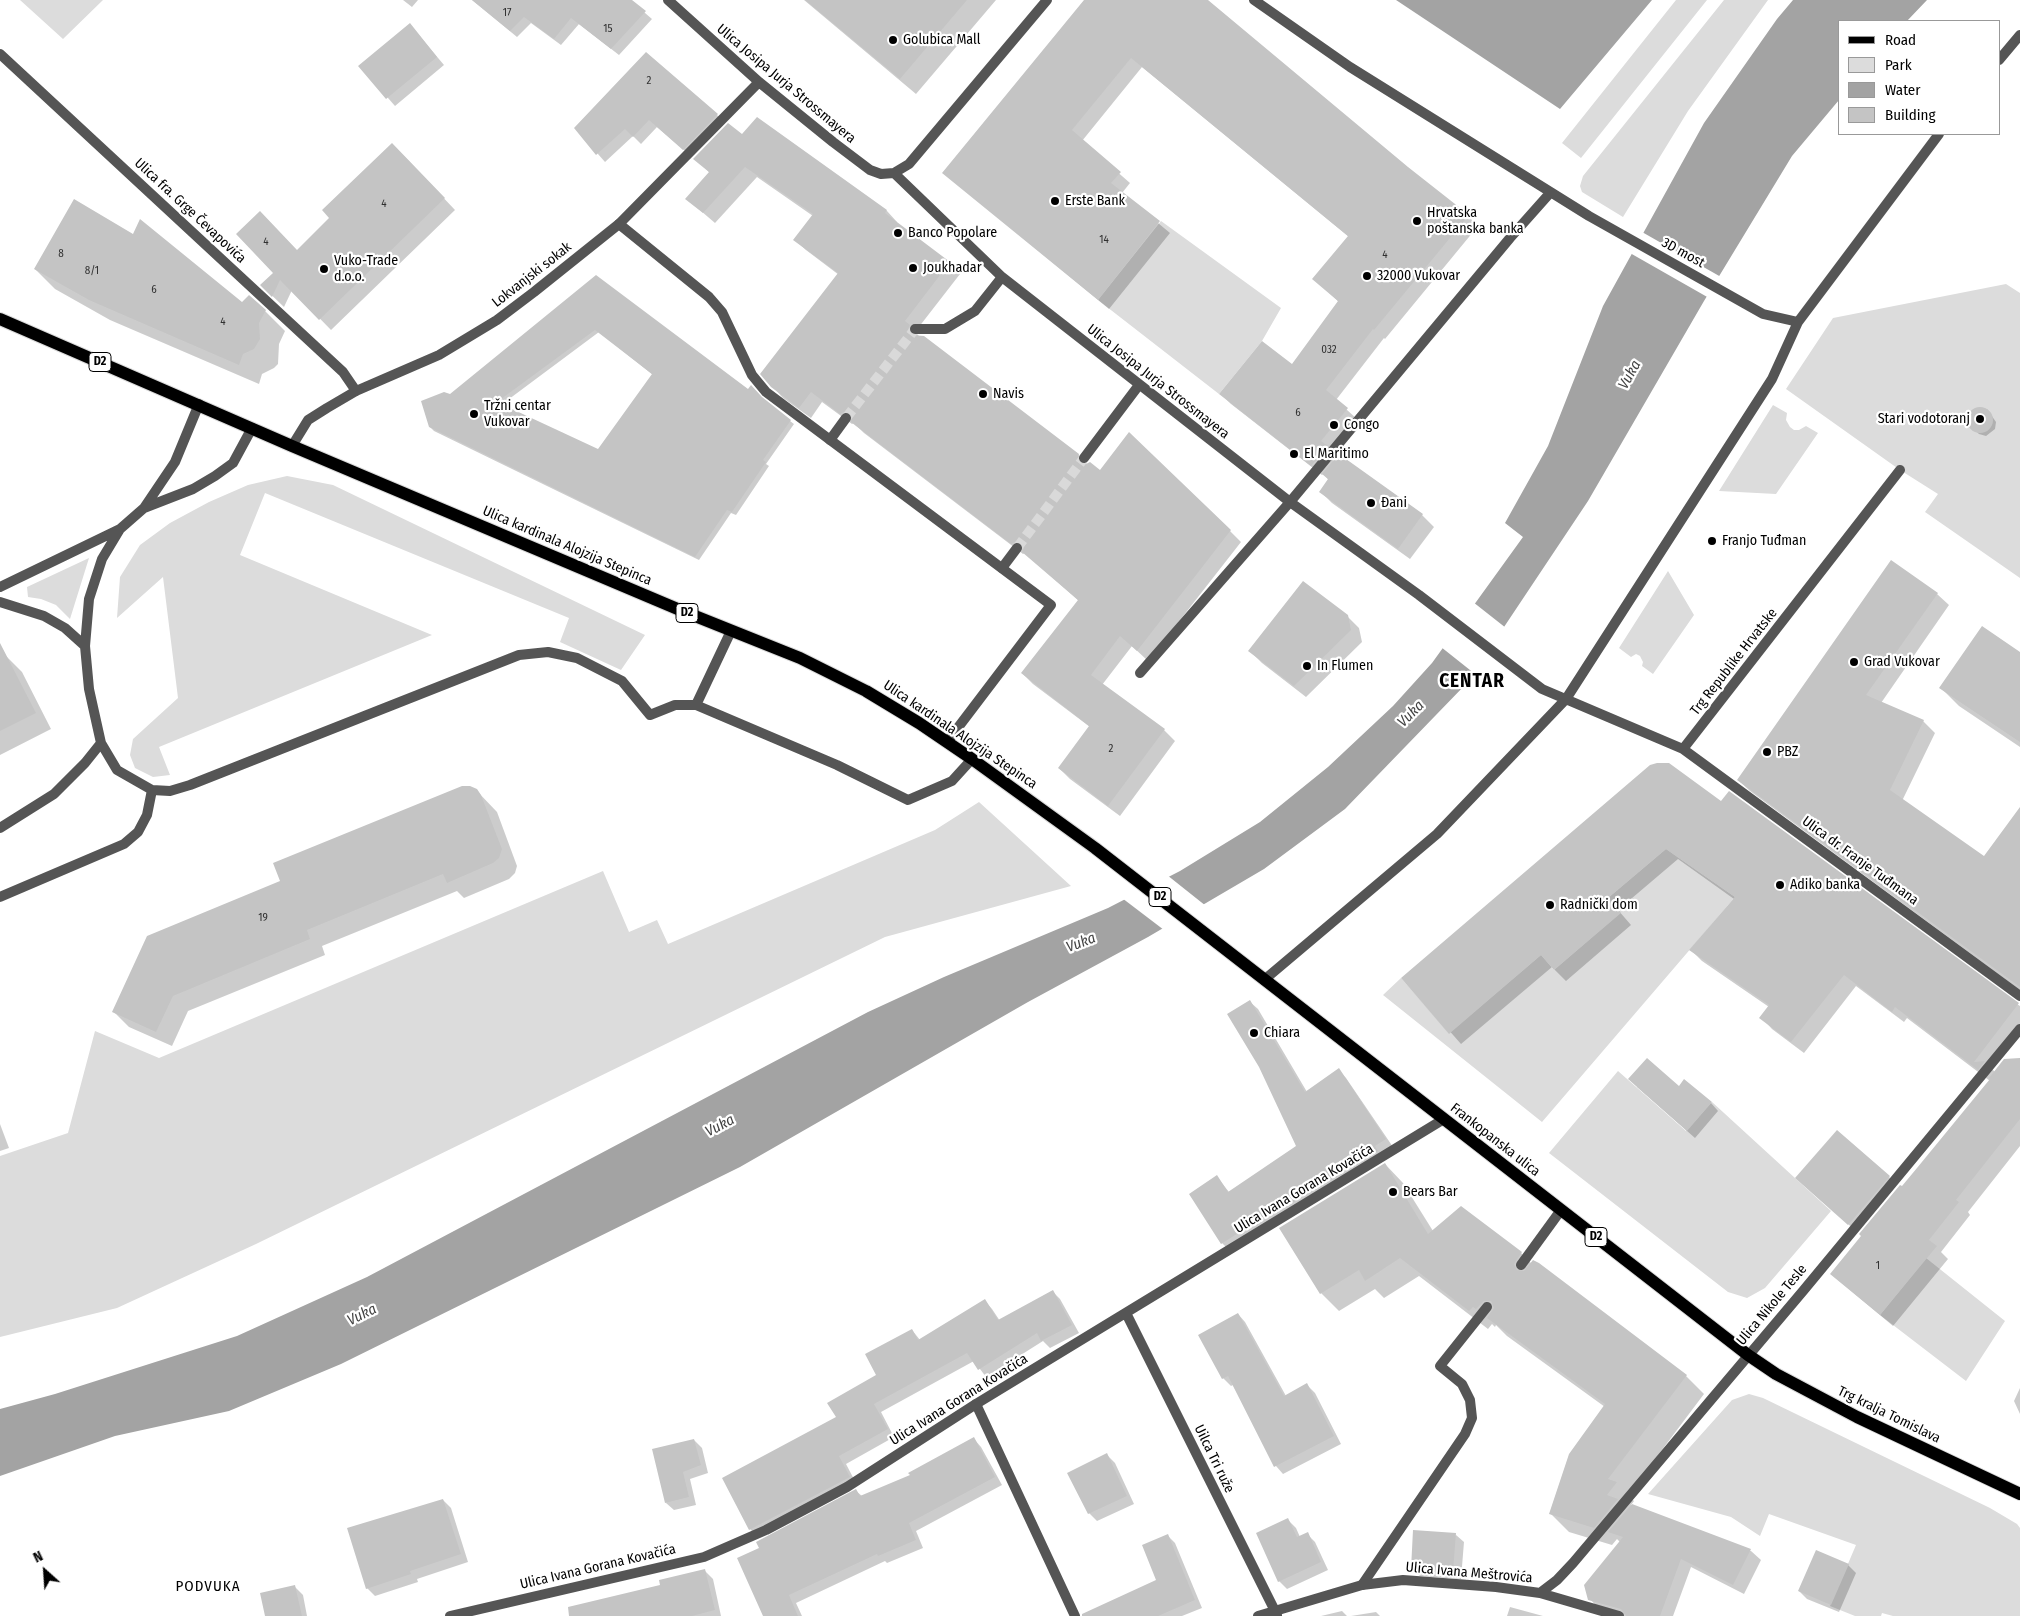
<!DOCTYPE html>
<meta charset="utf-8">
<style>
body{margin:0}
#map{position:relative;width:2020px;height:1616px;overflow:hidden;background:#fff;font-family:"Fira Sans Condensed",sans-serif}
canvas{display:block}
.legend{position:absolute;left:1838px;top:20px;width:162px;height:115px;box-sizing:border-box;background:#fff;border:1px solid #999;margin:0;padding:6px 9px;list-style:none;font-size:15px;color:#000}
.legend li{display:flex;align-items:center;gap:10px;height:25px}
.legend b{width:25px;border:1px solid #999}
.north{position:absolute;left:20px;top:1546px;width:50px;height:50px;-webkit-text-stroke:4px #fff;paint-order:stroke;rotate:334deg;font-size:14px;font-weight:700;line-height:20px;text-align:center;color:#000}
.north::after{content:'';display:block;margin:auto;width:18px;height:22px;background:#000;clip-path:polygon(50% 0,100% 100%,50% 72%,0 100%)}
</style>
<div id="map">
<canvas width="2020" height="1616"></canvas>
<ul class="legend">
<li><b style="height:6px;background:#000"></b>Road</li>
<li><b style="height:14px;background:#dcdcdc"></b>Park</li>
<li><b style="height:14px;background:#a3a3a3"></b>Water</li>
<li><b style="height:14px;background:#c4c4c4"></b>Building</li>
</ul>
<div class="north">N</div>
</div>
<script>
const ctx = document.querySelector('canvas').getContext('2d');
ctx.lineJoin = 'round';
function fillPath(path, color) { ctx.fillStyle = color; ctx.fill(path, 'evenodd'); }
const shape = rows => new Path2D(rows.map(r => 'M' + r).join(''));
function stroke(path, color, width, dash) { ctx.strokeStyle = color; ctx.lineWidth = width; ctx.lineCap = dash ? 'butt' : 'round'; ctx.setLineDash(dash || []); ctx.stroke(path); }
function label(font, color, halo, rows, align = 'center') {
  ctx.font = font + ' "Fira Sans Condensed",sans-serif'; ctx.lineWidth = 4.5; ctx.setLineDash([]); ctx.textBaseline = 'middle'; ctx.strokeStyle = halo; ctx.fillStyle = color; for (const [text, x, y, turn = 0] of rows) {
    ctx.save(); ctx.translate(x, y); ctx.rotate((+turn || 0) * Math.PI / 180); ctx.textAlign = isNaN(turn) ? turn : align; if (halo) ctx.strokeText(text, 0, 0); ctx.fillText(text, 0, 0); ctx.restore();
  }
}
const green = shape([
 [20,0,103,0,63,39],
 [1676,0,1707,0,1581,158,1562,143],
 [1724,0,1768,0,1688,111,1623,217,1582,192,1580,186,1583,176],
 [1161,221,1281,308,1262,341,1219,394,1098,300],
 [2006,284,2020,293,2020,578,1925,512,1938,494,1900,470,1786,389,1833,318],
 [1773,405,1787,413,1786,420,1790,427,1794,430,1799,430,1806,426,1818,433,1776,494,1719,491],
 [287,476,333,485,645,635,621,670,560,642,569,618,265,493,240,555,432,635,159,747,170,775,153,777,135,768,130,755,133,739,178,698,163,577,117,618,120,577,140,545,170,523,209,502,248,485],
 [89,558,70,619,56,605,41,599,28,597,27,587],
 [1668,571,1694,615,1653,674,1642,666,1643,662,1640,656,1636,654,1631,657,1619,648],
 [979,802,1071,886,885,937,256,1244,117,1308,0,1337,0,1156,68,1133,95,1031,159,1058,603,871,629,932,657,920,668,944,935,830],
 [1666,849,1735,897,1542,1122,1383,995,1401,978,1449,1033,1541,955,1554,970,1620,913,1608,898],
 [1618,1071,1686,1131,1712,1102,1831,1211,1765,1288,1747,1298,1728,1292,1549,1153],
 [1926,1258,2005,1321,1966,1381,1880,1315],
 [1749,1394,1763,1398,1990,1508,2017,1524,2020,1528,2020,1616,1893,1616,1882,1613,1881,1616,1855,1616,1830,1606,1856,1545,1769,1514,1760,1536,1731,1517,1648,1494,1732,1400]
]);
const water = shape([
 [1396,0,1652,0,1560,109],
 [1793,0,1927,0,1907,21,1839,21,1839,100,1792,156,1704,301,1588,501,1466,684,1345,809,1264,869,1148,937,1028,1002,740,1167,341,1364,229,1411,115,1436,0,1476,0,1409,55,1394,237,1336,367,1277,868,1012,944,977,1108,908,1180,871,1260,822,1328,767,1393,706,1432,663,1523,537,1505,523,1548,446,1603,306,1704,123,1777,19]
]);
const pier = shape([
 [1642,232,1721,277,1709,298,1630,253],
 [1473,602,1506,628,1475,674,1441,647],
 [1167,875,1206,906,1164,930,1122,898]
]);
const shadow = shape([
 [403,0,418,0,412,7],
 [472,0,630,0,652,19,619,55,579,24,561,45,531,23,517,37],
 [804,0,996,0,916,94],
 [1085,0,1193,0,1468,216,1478,226,1385,339,1384,338,1336,400,1357,419,1331,452,1338,458,1422,515,1434,527,1410,559,1332,503,1321,492,1329,480,1323,474,1322,475,1231,404,1221,394,1292,365,1339,302,1314,279,1349,237,1142,67,1082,141,1130,183,1122,193,1170,233,1109,309,944,173],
 [417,33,444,65,395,106,360,66],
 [646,54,725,122,691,156,657,127,641,144,633,136,605,162,576,129],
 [757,119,887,211,897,222,896,223,949,263,960,274,915,332,920,337,1078,455,1088,465,1230,531,1241,542,1148,661,1132,646,1102,685,1164,730,1175,741,1120,816,1070,779,1059,768,1090,727,1033,684,1022,673,1079,601,1025,553,1023,554,864,433,854,423,852,424,822,402,811,418,783,398,772,386,839,275,806,250,795,240,813,216,757,177,715,223,687,199,710,173,706,169,742,136],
 [404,156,455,210,331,330,292,290,284,307,261,285],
 [35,269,242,303,265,311,285,331,279,344,278,364,274,368,262,374,259,384,110,320,55,289],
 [596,276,794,424,766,464,769,466,736,515,731,513,699,560,434,431,430,427,450,395],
 [599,332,653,375,598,451,501,405],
 [1977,408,1987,409,1996,422,1995,429,1986,436,1979,434,1969,424,1968,420,1971,413],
 [1937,594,1949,605,1881,703,1923,721,1935,733,1902,801,1985,858,2020,809,2020,990,1750,791,1738,780],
 [1347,616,1359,628,1362,642,1306,697,1262,663,1250,651],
 [2020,653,2020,747,1959,706,1941,688],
 [6,656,22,672,51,729,0,755,0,659],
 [476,790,497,812,517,866,515,873,509,879,464,898,457,891,322,946,325,955,188,1011,172,1046,129,1027,114,1012],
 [1722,803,2020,1006,2020,1027,1990,1067,1995,1072,2020,1062,2020,1146,1968,1212,1970,1215,1941,1252,1948,1259,1893,1326,1831,1274,1990,1081,1907,1018,1904,1022,1856,986,1804,1053,1772,1029,1761,1017,1769,1007,1702,961,1691,950,1734,899,1678,859,1618,910,1631,925,1566,981,1552,967,1461,1044,1403,978],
 [1250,1002,1258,1009,1307,1092,1338,1070,1346,1078,1393,1147,1230,1251,1222,1243,1191,1194,1217,1177,1229,1192,1298,1147],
 [1637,1087,1679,1087,1711,1103,1718,1111,1695,1138],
 [0,1124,9,1148,0,1151],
 [1385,1164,1403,1183,1433,1231,1521,1253,1532,1264,1686,1376,1704,1394,1628,1495,1634,1501,1631,1505,1751,1551,1761,1560,1744,1594,1691,1567,1673,1616,1620,1616,1600,1610,1590,1599,1620,1542,1617,1539,1612,1545,1569,1532,1551,1514,1605,1407,1507,1336,1496,1325,1495,1327,1492,1324,1488,1329,1419,1276,1384,1298,1375,1289,1339,1311,1321,1293],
 [1889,1177,1896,1184,1857,1232,1796,1178],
 [1052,1291,1060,1299,1079,1333,1050,1348,1043,1341,986,1377,974,1361,881,1412,894,1437,846,1464,857,1485,758,1537,750,1529,837,1418,878,1376,912,1330,920,1340,985,1301,992,1309,1000,1321],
 [1238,1314,1245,1322,1286,1396,1307,1385,1315,1393,1341,1444,1283,1474,1276,1466,1233,1385,1231,1386,1223,1378],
 [2020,1388,2020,1414,2014,1401],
 [974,1439,981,1447,1002,1485,916,1531,923,1548,887,1563,885,1561,796,1603,802,1616,764,1616,761,1549,856,1491,862,1496,911,1476],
 [694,1440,702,1448,708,1473,690,1479,696,1505,674,1510,666,1503],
 [1107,1455,1115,1463,1134,1504,1097,1521,1089,1513],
 [443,1500,451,1508,468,1562,417,1579,418,1582,375,1596,367,1588],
 [1288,1520,1296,1528,1300,1537,1307,1534,1315,1542,1328,1570,1287,1589,1279,1581],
 [1167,1535,1175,1543,1202,1608,1182,1616,1083,1616,1158,1580],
 [1456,1535,1464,1542,1461,1579,1420,1576,1412,1568],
 [1848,1565,1856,1573,1839,1612,1807,1599,1799,1591],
 [705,1571,713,1579,721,1616,614,1616,662,1586],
 [295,1587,303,1595,307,1616,266,1616],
 [1510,1607,1543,1616,1507,1616],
 [1342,1611,1347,1616,1321,1616],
 [1376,1612,1380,1616,1351,1616]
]);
const building = shape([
 [472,0,632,0,646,11,611,49,571,18,554,39,524,17,510,31],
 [805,0,967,0,900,79],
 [1084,0,1208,0,1408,167,1469,215,1374,330,1373,329,1326,390,1348,408,1321,441,1328,446,1311,466,1219,394,1262,341,1292,364,1338,301,1312,279,1348,236,1131,58,1072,130,1121,172,1111,183,1160,221,1098,300,942,173],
 [410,23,437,57,386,99,358,66],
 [646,52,718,114,683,150,649,120,633,137,625,129,596,155,574,128],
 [757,117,887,210,885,213,950,262,905,321,910,325,908,329,911,335,924,336,1079,454,1078,460,1080,464,1086,464,1090,462,1100,470,1129,432,1231,530,1137,651,1120,636,1091,675,1165,729,1108,806,1058,768,1089,726,1021,673,1078,600,1022,552,1024,548,1021,543,1017,541,1011,544,856,426,851,422,852,416,850,412,844,412,840,414,811,392,799,408,771,387,760,374,838,273,793,240,813,214,745,167,703,213,685,199,709,172,693,159,728,123,742,134],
 [392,143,445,198,319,320,280,280,272,297,260,285,273,273,236,234,260,211,297,250,329,218,322,210],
 [74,199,133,234,140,219,242,302,249,295,266,310,259,323,260,339,254,349,243,354,239,365,89,300,34,269],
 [596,275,748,389,751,385,762,397,791,420,763,460,766,462,732,512,727,510,695,557,429,427,421,401,444,392,450,394],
 [595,330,652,374,598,449,497,402],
 '1967 420a13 13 0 1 1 26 0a13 13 0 1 1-26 0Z',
 [1339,454,1423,514,1398,549,1319,492,1328,479,1322,474],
 [1891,560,1938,593,1866,695,1924,720,1890,790,1984,856,2020,807,2020,987,1737,780],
 [1303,581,1348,615,1351,630,1294,686,1248,651],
 [1982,626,2020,652,2020,742,1939,688],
 [0,643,36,713,0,731],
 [1657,763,1669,763,1721,801,1729,791,2019,1003,1974,1062,1985,1061,1978,1070,1895,1007,1892,1012,1844,975,1791,1042,1759,1018,1769,1005,1689,950,1735,897,1666,849,1608,898,1621,913,1554,970,1541,955,1449,1034,1401,978,1650,765],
 [462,786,470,786,477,789,481,795,502,849,499,858,493,863,447,883,443,874,307,930,310,939,173,996,156,1032,112,1012,147,936,280,881,273,863],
 [1250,1000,1305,1092,1339,1068,1386,1139,1375,1146,1378,1151,1271,1216,1270,1213,1221,1244,1189,1194,1217,1175,1228,1192,1296,1146,1259,1067,1227,1014],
 [1647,1058,1679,1086,1684,1079,1712,1102,1687,1131,1628,1079],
 [2020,1058,2020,1119,1956,1200,1959,1202,1929,1240,1937,1246,1880,1315,1830,1274,1861,1236,1859,1234,1900,1185,1902,1186,1917,1168,1990,1079,1989,1078,2004,1059],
 [1837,1130,1890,1176,1848,1225,1795,1178],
 [1385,1163,1428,1234,1461,1206,1522,1252,1514,1264,1517,1270,1524,1271,1533,1260,1539,1263,1687,1375,1608,1479,1617,1482,1607,1495,1618,1499,1594,1528,1549,1514,1569,1454,1605,1404,1487,1318,1494,1308,1491,1301,1484,1301,1476,1309,1473,1307,1469,1311,1400,1258,1365,1281,1359,1270,1320,1294,1279,1228],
 [1053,1290,1072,1325,1041,1341,1037,1333,978,1370,967,1353,874,1404,888,1429,839,1456,850,1477,749,1530,722,1478,836,1417,827,1403,876,1375,865,1354,912,1329,918,1340,985,1299,998,1320],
 [1238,1313,1284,1396,1307,1383,1334,1436,1274,1467,1228,1376,1222,1379,1198,1335],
 [974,1437,995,1477,909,1523,916,1540,878,1556,877,1554,789,1595,798,1616,763,1616,737,1558,759,1548,756,1542,856,1489,860,1496,910,1475,908,1473],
 [694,1439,701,1465,683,1472,689,1497,665,1503,652,1449],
 [1107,1453,1127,1496,1088,1514,1067,1473],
 [443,1499,461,1554,410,1571,411,1574,366,1589,347,1528],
 [1632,1504,1751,1549,1733,1585,1681,1559,1660,1616,1626,1616,1621,1609,1588,1600,1584,1585,1623,1537,1608,1532],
 [1288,1518,1297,1537,1308,1532,1321,1562,1278,1582,1256,1533],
 [1413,1530,1456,1533,1453,1572,1411,1569],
 [1168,1534,1195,1600,1158,1616,1082,1616,1082,1614,1156,1580,1142,1545],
 [1816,1550,1849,1564,1831,1605,1798,1591],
 [705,1569,715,1610,692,1616,569,1616,568,1607,660,1585,659,1580],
 [295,1585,302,1616,265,1616,260,1593]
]);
const streetTunnel = shape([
 [846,418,915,329],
 [1017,548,1084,458]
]);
const lane = shape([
 [619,224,709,297,722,312,752,375,766,392,1051,605,947,742],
 [144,508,193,489,215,476,233,463,252,428],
 [120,529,102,559,89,599,85,646,89,689,101,743,117,770,152,790,170,791,190,785,519,655,548,652,577,658,622,681,650,715,675,705,696,705],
 [0,587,120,529,144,508,175,462,199,404],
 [0,602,44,616,65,628,85,646],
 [731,631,696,705,837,765,908,800,952,781,972,759],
 [0,828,54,794,85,763,101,743],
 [0,897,124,844,138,832,147,815,152,790],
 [1521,1265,1561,1210],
 [976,1404,1075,1616],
 [1362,1585,1465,1434,1472,1418,1470,1400,1462,1384,1440,1366,1487,1307]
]);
const street = shape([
 [668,0,759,82,833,142,870,170,881,174,894,173,909,164,1047,0],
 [1254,0,1350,67,1589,216,1763,314,1798,322],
 [0,54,343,372,356,391],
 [1999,60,2020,35],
 [894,173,1002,277,1290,502,1419,595,1542,689,1683,749,1900,470],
 [915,329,945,329,975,311,1002,277],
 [830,440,846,418],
 [292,446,308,420,327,408,356,391,439,355,497,320,534,292,619,224,759,82],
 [1084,458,1139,385],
 [1002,568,1017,548],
 [1140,673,1290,502,1510,238,1550,193],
 [1683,749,2020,996],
 [1264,980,1437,834,1566,699,1772,379,1798,322,1939,134],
 [1126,1313,1277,1615],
 [1540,1593,1557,1580,1573,1563,1803,1291,2020,1029],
 [450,1616,704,1557,766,1530,847,1487,976,1404,1444,1119],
 [1258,1616,1362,1585,1403,1580,1496,1587,1540,1593,1619,1616]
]);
const primary = shape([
 [0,319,292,446,680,610,800,658,866,691,919,723,972,759,1095,848,1748,1355,1776,1374,1857,1417,2020,1494]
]);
const markers = [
 [893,40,5,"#000"],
 [1055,201,5,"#000"],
 [1417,221,5,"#000"],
 [898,233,5,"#000"],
 [913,268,5,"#000"],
 [324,269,5,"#000"],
 [1367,276,5,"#000"],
 [983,394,5,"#000"],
 [474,414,5,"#000"],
 [1980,419,5,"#000"],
 [1334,425,5,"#000"],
 [1294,454,5,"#000"],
 [1371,503,5,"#000"],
 [1712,541,5,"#000"],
 [1854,662,5,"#000"],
 [1307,666,5,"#000"],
 [1767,752,5,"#000"],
 [1780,885,5,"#000"],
 [1550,905,5,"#000"],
 [1254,1033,5,"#000"],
 [1393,1192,5,"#000"]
];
const numberNames = [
 ["17",507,13],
 ["15",608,29],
 ["2",649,81],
 ["4",384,204],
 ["14",1104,240],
 ["4",266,242],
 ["8",61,254],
 ["4",1385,255],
 ["8/1",92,271],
 ["6",154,290],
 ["4",223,322],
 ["032",1329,350],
 ["6",1298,413],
 ["2",1111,749],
 ["19",263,918],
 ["1",1878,1266]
];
const shields = [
 [100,362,22],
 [687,613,22],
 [1160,897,22],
 [1596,1237,22]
];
const shieldNames = [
 ["D2",100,362],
 ["D2",687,613],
 ["D2",1160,897],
 ["D2",1596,1237]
];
const poiNames = [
 ["Golubica Mall",903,40],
 ["Erste Bank",1065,201],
 ["Hrvatska",1427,213],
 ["poštanska banka",1427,229],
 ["Banco Popolare",908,233],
 ["Vuko-Trade",334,261],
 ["d.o.o.",334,277],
 ["Joukhadar",923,268],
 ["32000 Vukovar",1377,276],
 ["Navis",993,394],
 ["Tržni centar",484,406],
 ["Vukovar",484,422],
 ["Stari vodotoranj",1970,419,"right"],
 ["Congo",1344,425],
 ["El Maritimo",1304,454],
 ["Đani",1381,503],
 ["Franjo Tuđman",1722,541],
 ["Grad Vukovar",1864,662],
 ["In Flumen",1317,666],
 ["PBZ",1777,752],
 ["Adiko banka",1790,885],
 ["Radnički dom",1560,905],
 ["Chiara",1264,1033],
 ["Bears Bar",1403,1192]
];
const streetNames = [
 ["Ulica Josipa Jurja Strossmayera",786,84,40],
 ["Ulica fra. Grge Čevapovića",190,211,43],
 ["3D most",1683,253,29],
 ["Lokvanjski sokak",532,275,-38],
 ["Ulica Josipa Jurja Strossmayera",1158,382,38],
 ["Ulica kardinala Alojzija Stepinca",567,546,23],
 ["Trg Republike Hrvatske",1734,662,-52],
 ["Ulica kardinala Alojzija Stepinca",960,735,34],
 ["Ulica dr. Franje Tuđmana",1860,861,36],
 ["Frankopanska ulica",1495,1140,38],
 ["Ulica Ivana Gorana Kovačića",1304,1189,-31],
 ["Ulica Nikole Tesle",1772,1305,-50],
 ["Ulica Ivana Gorana Kovačića",959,1400,-32],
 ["Trg kralja Tomislava",1889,1415,26],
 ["Uilca Tri ruže",1214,1459,64],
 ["Ulica Ivana Gorana Kovačića",598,1567,-13],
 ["Ulica Ivana Meštrovića",1469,1573,5]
];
const waterNames = [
 ["Vuka",1630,375,-61],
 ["Vuka",1411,714,-45],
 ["Vuka",1081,943,-21],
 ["Vuka",720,1126,-28],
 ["Vuka",362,1315,-26]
];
const neighbourhoodNames = [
 ["PODVUKA",208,1587]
];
const districtNames = [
 ["CENTAR",1472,682]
];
fillPath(green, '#dcdcdc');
fillPath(water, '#a3a3a3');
fillPath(pier, '#fff');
fillPath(shadow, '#0003');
fillPath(building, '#c4c4c4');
stroke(streetTunnel, '#d9d9d9', 10, [10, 5]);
stroke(primary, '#dbdbdb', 14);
stroke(lane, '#555', 10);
stroke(street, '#555', 10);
stroke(primary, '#000', 12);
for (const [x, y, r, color] of markers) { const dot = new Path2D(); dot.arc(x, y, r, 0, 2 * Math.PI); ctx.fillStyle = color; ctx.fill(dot); stroke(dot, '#fff', 2); }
label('11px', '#313131', null, numberNames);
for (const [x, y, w] of shields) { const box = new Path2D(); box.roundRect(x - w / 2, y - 9.5, w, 19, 4); ctx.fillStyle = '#fff'; ctx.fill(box); stroke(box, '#000', 1); }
label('bold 12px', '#000', null, shieldNames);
label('14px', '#000', '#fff', poiNames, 'left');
label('14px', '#000', '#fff', streetNames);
label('italic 15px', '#444', '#fff', waterNames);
ctx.letterSpacing = '1px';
label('15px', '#000', '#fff', neighbourhoodNames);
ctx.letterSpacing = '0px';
ctx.letterSpacing = '1px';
label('bold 19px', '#000', '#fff', districtNames);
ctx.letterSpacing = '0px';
</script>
